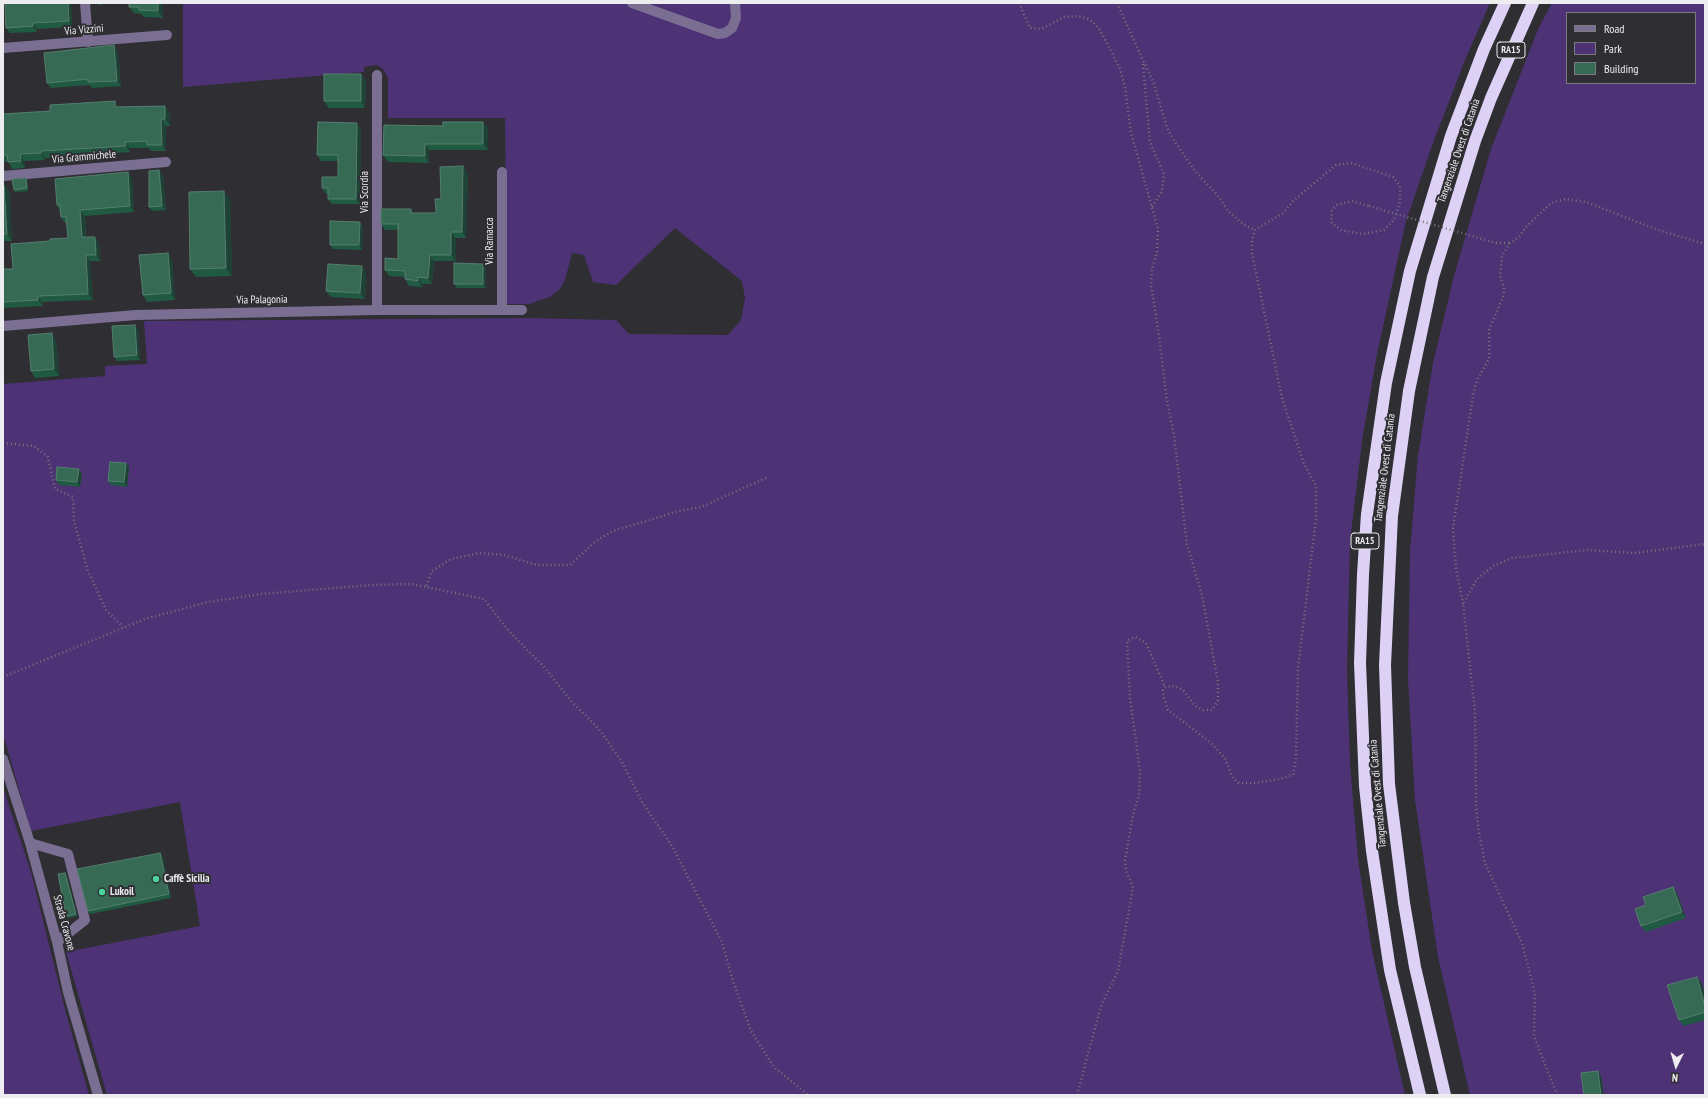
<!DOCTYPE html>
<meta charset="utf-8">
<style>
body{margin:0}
#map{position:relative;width:1708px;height:1098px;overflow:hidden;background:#2f2e33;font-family:"PT Sans Narrow",sans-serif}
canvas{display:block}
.frame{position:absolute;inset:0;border:4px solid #edecef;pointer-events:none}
.legend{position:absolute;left:1566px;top:12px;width:130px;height:72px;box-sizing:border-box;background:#2f2e33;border:1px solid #7b7a7e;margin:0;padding:5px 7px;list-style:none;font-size:12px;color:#edecef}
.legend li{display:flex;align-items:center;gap:8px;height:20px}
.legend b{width:20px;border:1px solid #7b7a7e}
.north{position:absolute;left:1656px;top:1046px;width:40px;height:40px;-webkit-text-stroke:3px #2f2e33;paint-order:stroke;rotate:185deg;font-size:11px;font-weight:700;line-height:16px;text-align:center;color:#edecef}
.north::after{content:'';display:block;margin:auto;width:14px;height:18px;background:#edecef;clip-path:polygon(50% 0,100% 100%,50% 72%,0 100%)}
</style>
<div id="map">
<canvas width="1708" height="1098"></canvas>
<div class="frame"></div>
<ul class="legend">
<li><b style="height:5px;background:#7a6f93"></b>Road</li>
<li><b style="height:11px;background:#4d3376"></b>Park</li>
<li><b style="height:11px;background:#376a55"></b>Building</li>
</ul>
<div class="north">N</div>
</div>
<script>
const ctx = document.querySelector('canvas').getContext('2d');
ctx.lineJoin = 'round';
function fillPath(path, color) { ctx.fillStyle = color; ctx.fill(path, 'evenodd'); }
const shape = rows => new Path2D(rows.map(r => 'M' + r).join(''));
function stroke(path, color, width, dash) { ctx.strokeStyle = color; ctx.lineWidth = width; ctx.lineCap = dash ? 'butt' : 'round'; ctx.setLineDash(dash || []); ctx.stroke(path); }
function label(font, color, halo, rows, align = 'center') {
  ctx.font = font + ' "PT Sans Narrow",sans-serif'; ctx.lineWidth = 4; ctx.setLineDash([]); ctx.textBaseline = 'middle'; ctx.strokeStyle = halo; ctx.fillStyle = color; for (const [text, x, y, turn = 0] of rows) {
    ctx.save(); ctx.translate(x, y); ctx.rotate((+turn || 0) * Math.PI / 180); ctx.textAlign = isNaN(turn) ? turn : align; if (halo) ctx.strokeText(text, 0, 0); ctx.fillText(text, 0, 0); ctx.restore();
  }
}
const green = shape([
 [183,3,1490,3,1465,60,1433,143,1406,221,1377,354,1362,441,1350,541,1347,670,1350,764,1358,859,1372,951,1405,1095,107,1095,66,952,200,926,180,802,31,831,3,734,3,384,105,376,105,366,147,364,144,321,528,318,616,320,629,334,728,335,741,320,745,298,742,281,675,228,616,285,593,282,584,255,572,253,565,280,560,289,550,297,529,304,507,304,505,118,388,118,388,77,382,68,376,65,364,67,364,72,183,87],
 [1552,3,1705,3,1705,1095,1470,1095,1438,957,1415,800,1408,679,1410,552,1418,455,1433,363,1454,276,1491,149,1539,27],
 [1567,13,1695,13,1695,83,1567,83],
 [3,788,31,872,66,1013,89,1095,3,1095]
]);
const path = shape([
 [1019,3,1030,28,1041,29,1064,17,1078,16,1089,19,1098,27,1107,43,1120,69,1125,87,1131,133,1158,229,1157,252,1152,269,1151,284,1159,336,1167,401,1174,435,1187,544,1202,595,1218,682,1218,701,1212,710,1203,710,1195,706,1183,690,1174,686,1165,687,1163,690,1164,698,1168,710,1210,742,1224,757,1233,778,1239,783,1255,783,1279,779,1293,775,1296,759,1298,668,1316,519,1316,486,1304,464,1282,398,1252,253,1252,240,1255,230,1283,213,1294,200,1336,165,1351,163,1393,177,1400,186,1400,202,1394,220,1384,230,1362,234,1341,230,1331,222,1332,210,1337,205,1352,201,1369,206],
 [1117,3,1154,84,1167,128,1175,142,1195,171,1219,197,1228,211,1244,225,1255,230],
 [1143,64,1150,142,1164,174,1162,191,1152,207],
 [1496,243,1510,243],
 [3,443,34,446,48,457,55,489,73,497,74,521,88,571,106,610,123,627],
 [766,478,701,507,679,511,613,531,596,541,570,565,537,565,504,555,480,553,451,559,432,571,426,587,484,599,507,629,545,668,572,702,599,729,622,762,642,802,672,846,722,942,733,981,751,1031,774,1067,808,1095],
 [1463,604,1456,568,1453,528,1473,395,1477,380,1489,359,1489,330,1503,297,1504,288,1500,275,1502,256,1510,243,1519,237,1526,227,1551,203,1566,199,1586,202,1658,230,1705,244],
 [3,677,145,619,208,602,261,594,371,585,411,584,426,587],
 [1077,1095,1101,1006,1118,971,1133,888,1126,870,1125,860,1133,815,1139,795,1140,772,1130,698,1127,641,1135,637,1146,643,1165,687],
 [1557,1095,1534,1036,1535,994,1522,943,1485,863,1479,833,1476,806,1475,712,1463,604,1477,579,1493,566,1512,558,1588,550,1635,553,1705,544]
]);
const minor = shape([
 [85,3,88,42],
 [632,3,718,34,725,33,732,28,736,18,735,3],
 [3,48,167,35],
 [377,75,377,310],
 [3,176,166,162],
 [502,310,502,172],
 [3,326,136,315,377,310,522,310],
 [3,759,30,843,57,942,68,992,98,1095],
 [30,843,68,854,85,920,57,942]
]);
const highway = shape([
 [1420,1095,1390,970,1372,851,1365,786,1360,663,1363,574,1367,514,1386,383,1410,271,1451,136,1484,49,1505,3],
 [1445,1095,1415,967,1404,903,1389,784,1385,665,1392,516,1409,391,1433,277,1475,141,1491,98,1533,3]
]);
const pathBridge = shape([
 [1369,206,1496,243]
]);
const wall = shape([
 [71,3,72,27,37,29,37,32,10,33,6,28],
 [98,3,111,3,99,5],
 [163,3,163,18,144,17,141,14,134,13,129,7],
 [114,45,118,51,121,86,92,88,90,85,51,88,47,83],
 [361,74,366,81,365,108,329,108,324,101],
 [165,106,169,112,170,126,166,126,166,151,151,151,149,148,130,148,130,152,45,158,45,160,24,161,25,168,12,169,8,161,3,162,3,114,119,107],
 [384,125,488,128,488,150,429,150,429,163,388,162,383,155],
 [361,129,360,204,332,204,328,199,328,194,326,194,322,188,338,177,338,161,321,161,317,155],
 [463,166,468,173,466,238,456,238,456,261,434,261,432,284,423,284,423,287,409,286,405,279,405,277,389,276,385,270,398,259,398,230,385,230,381,224,411,209,413,213,436,213,441,199],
 [128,172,132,178,134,212,85,216,86,237,99,243,100,261,90,261,93,300,42,302,43,306,3,308,3,269,13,269,50,241,68,238,67,223,65,223,61,217,60,211,57,205],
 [163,175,166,210,152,211,149,207],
 [27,180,28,191,15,192,14,190],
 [3,185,4,185,9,191,12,241,3,241],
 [230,200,232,276,196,277,190,269],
 [363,226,362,250,333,249,330,245],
 [168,253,172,259,175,300,147,302,143,295],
 [362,266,366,273,365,299,331,297,326,291],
 [486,268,486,288,457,288,454,284],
 [138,329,140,360,117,361,114,357],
 [56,340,59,376,35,378,31,371],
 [126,463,129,467,127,487,111,485,108,481],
 [82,473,80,487,59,485,56,480],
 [160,853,163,856,171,898,90,914,88,911],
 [65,873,67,875,77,916,68,918,66,916],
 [1673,887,1677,893,1686,918,1646,932,1641,926,1646,905],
 [1697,977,1702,984,1705,996,1705,1020,1684,1026,1679,1020]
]);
const shadedWall = shape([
 [68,3,71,3,72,27,69,21],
 [158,3,163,3,163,18,158,11],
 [33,23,37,29,37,32,33,26],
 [114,45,118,51,121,86,117,81],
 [361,74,366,81,365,108,361,101],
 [115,101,119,107,115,107],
 [165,106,169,112,170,126,165,119],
 [161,119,166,126,166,151,162,145],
 [483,122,488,128,488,150,483,144],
 [357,123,361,129,360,204,356,199],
 [125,142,130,148,130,152,126,146],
 [425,144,429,150,429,163,425,156],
 [41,151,45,158,45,160,41,153],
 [20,154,24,161,25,168,21,161],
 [463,166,468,173,466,238,462,232],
 [159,170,163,175,166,210,162,206],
 [128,172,132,178,134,212,130,206],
 [26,178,27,180,28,191,27,188],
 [4,185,9,191,12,241,7,234],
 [224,191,230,200,232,276,226,268],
 [80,210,85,216,86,243,82,237],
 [360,222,363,226,362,250,359,245],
 [451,232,456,238,456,261,451,255],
 [95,237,99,243,100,261,96,255],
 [168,253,172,259,175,300,171,293],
 [86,255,90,261,93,300,88,294],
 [430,255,434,261,432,284,428,278],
 [483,264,486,268,486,288,483,284],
 [362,266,366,273,365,299,360,293],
 [418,277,423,284,423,287,418,281],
 [38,296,42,302,43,306,38,300],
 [135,325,138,329,140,360,137,355],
 [52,333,56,340,59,376,54,369],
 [126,463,129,467,127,487,124,482],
 [79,469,82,473,80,487,77,482],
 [160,853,163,856,171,898,169,894],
 [65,873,67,875,77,916,76,914],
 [1673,887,1677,893,1686,918,1682,912],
 [1697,977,1702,984,1705,996,1705,1006],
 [1598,1071,1601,1076,1604,1095,1601,1095]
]);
const building = shape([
 [5,3,68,3,69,21,33,23,33,26,6,28,5,3],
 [129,3,158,3,158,11,139,10,139,7,129,7,129,3],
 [114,45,117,81,88,82,88,79,47,83,44,53,114,45],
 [324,74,361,74,361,101,324,101,324,74],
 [115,101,115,107,165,106,165,119,161,119,162,145,147,145,147,141,125,142,126,146,41,151,41,153,20,154,21,161,8,162,7,155,3,155,3,114,50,111,50,105,115,101],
 [318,122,357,123,356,199,328,199,328,188,322,188,322,177,338,177,338,155,317,155,318,122],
 [443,122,483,122,483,144,425,144,425,156,383,155,384,125,443,126,443,122],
 [463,166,462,232,451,232,451,255,430,255,428,278,418,277,418,281,405,279,405,271,385,270,385,258,398,259,398,224,381,224,381,209,411,209,411,213,436,213,435,199,441,199,440,167,463,166],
 [159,170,162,206,149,207,149,171,159,170],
 [128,172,130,206,80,210,82,237,95,237,96,255,86,255,88,294,38,296,38,300,3,302,3,269,13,269,11,244,50,241,50,239,68,238,66,217,61,217,60,205,57,205,55,179,128,172],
 [26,178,27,188,14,190,12,179,26,178],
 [3,185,4,185,7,234,3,234,3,185],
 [224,191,226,268,190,269,189,192,224,191],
 [330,221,360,222,359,245,330,245,330,221],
 [168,253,171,293,143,295,139,255,168,253],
 [454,263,483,264,483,284,454,284,454,263],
 [328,264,362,266,360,293,326,291,328,264],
 [135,325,137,355,114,357,112,326,135,325],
 [52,333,54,369,31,371,28,335,52,333],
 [110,462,126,463,124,482,108,481,110,462],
 [57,467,79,469,77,482,56,480,57,467],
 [160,853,169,894,88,911,77,869,160,853],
 [65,873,76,914,66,916,58,874,65,873],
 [1673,887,1682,912,1641,926,1635,909,1646,905,1643,897,1673,887],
 [1697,977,1705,1006,1705,1012,1679,1020,1667,985,1697,977],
 [1598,1071,1601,1095,1584,1095,1581,1073,1598,1071]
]);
const markers = [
 [156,879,4,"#4cd39b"],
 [102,892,4,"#4cd39b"]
];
const shields = [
 [1511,50,28],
 [1365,541,28]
];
const shieldNames = [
 ["RA15",1511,50],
 ["RA15",1365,541]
];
const streetNames = [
 ["Via Vizzini",84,30,-5],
 ["Tangenziale Ovest di Catania",1459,151,-71],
 ["Via Grammichele",84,157,-5],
 ["Via Scordia",365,192,-90],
 ["Via Ramacca",490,241,-90],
 ["Via Palagonia",262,300,-1],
 ["Tangenziale Ovest di Catania",1385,468,-83],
 ["Tangenziale Ovest di Catania",1378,794,-95],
 ["Strada Cravone",64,923,75]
];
const poiNames = [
 ["Caffè Sicilia",164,879],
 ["Lukoil",110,892]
];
fillPath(green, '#4d3376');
stroke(path, '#757478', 2.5, [1, 3]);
stroke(minor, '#7a6f93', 10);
stroke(highway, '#ddd2f6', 12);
stroke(pathBridge, '#757478', 2.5, [1, 3]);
fillPath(wall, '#215a43');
fillPath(shadedWall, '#1e4235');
fillPath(building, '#376a55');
stroke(building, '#547e6e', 1);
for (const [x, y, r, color] of markers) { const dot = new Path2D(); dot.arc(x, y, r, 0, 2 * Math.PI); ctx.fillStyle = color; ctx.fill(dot); stroke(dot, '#2f2e33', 1.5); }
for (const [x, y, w] of shields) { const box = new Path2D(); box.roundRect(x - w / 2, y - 8, w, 16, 3); ctx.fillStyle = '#2f2e33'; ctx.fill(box); stroke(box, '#edecef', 1); }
label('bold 10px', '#edecef', null, shieldNames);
label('11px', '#edecef', '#2f2e33', streetNames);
label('bold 11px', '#edecef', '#2f2e33', poiNames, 'left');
</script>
